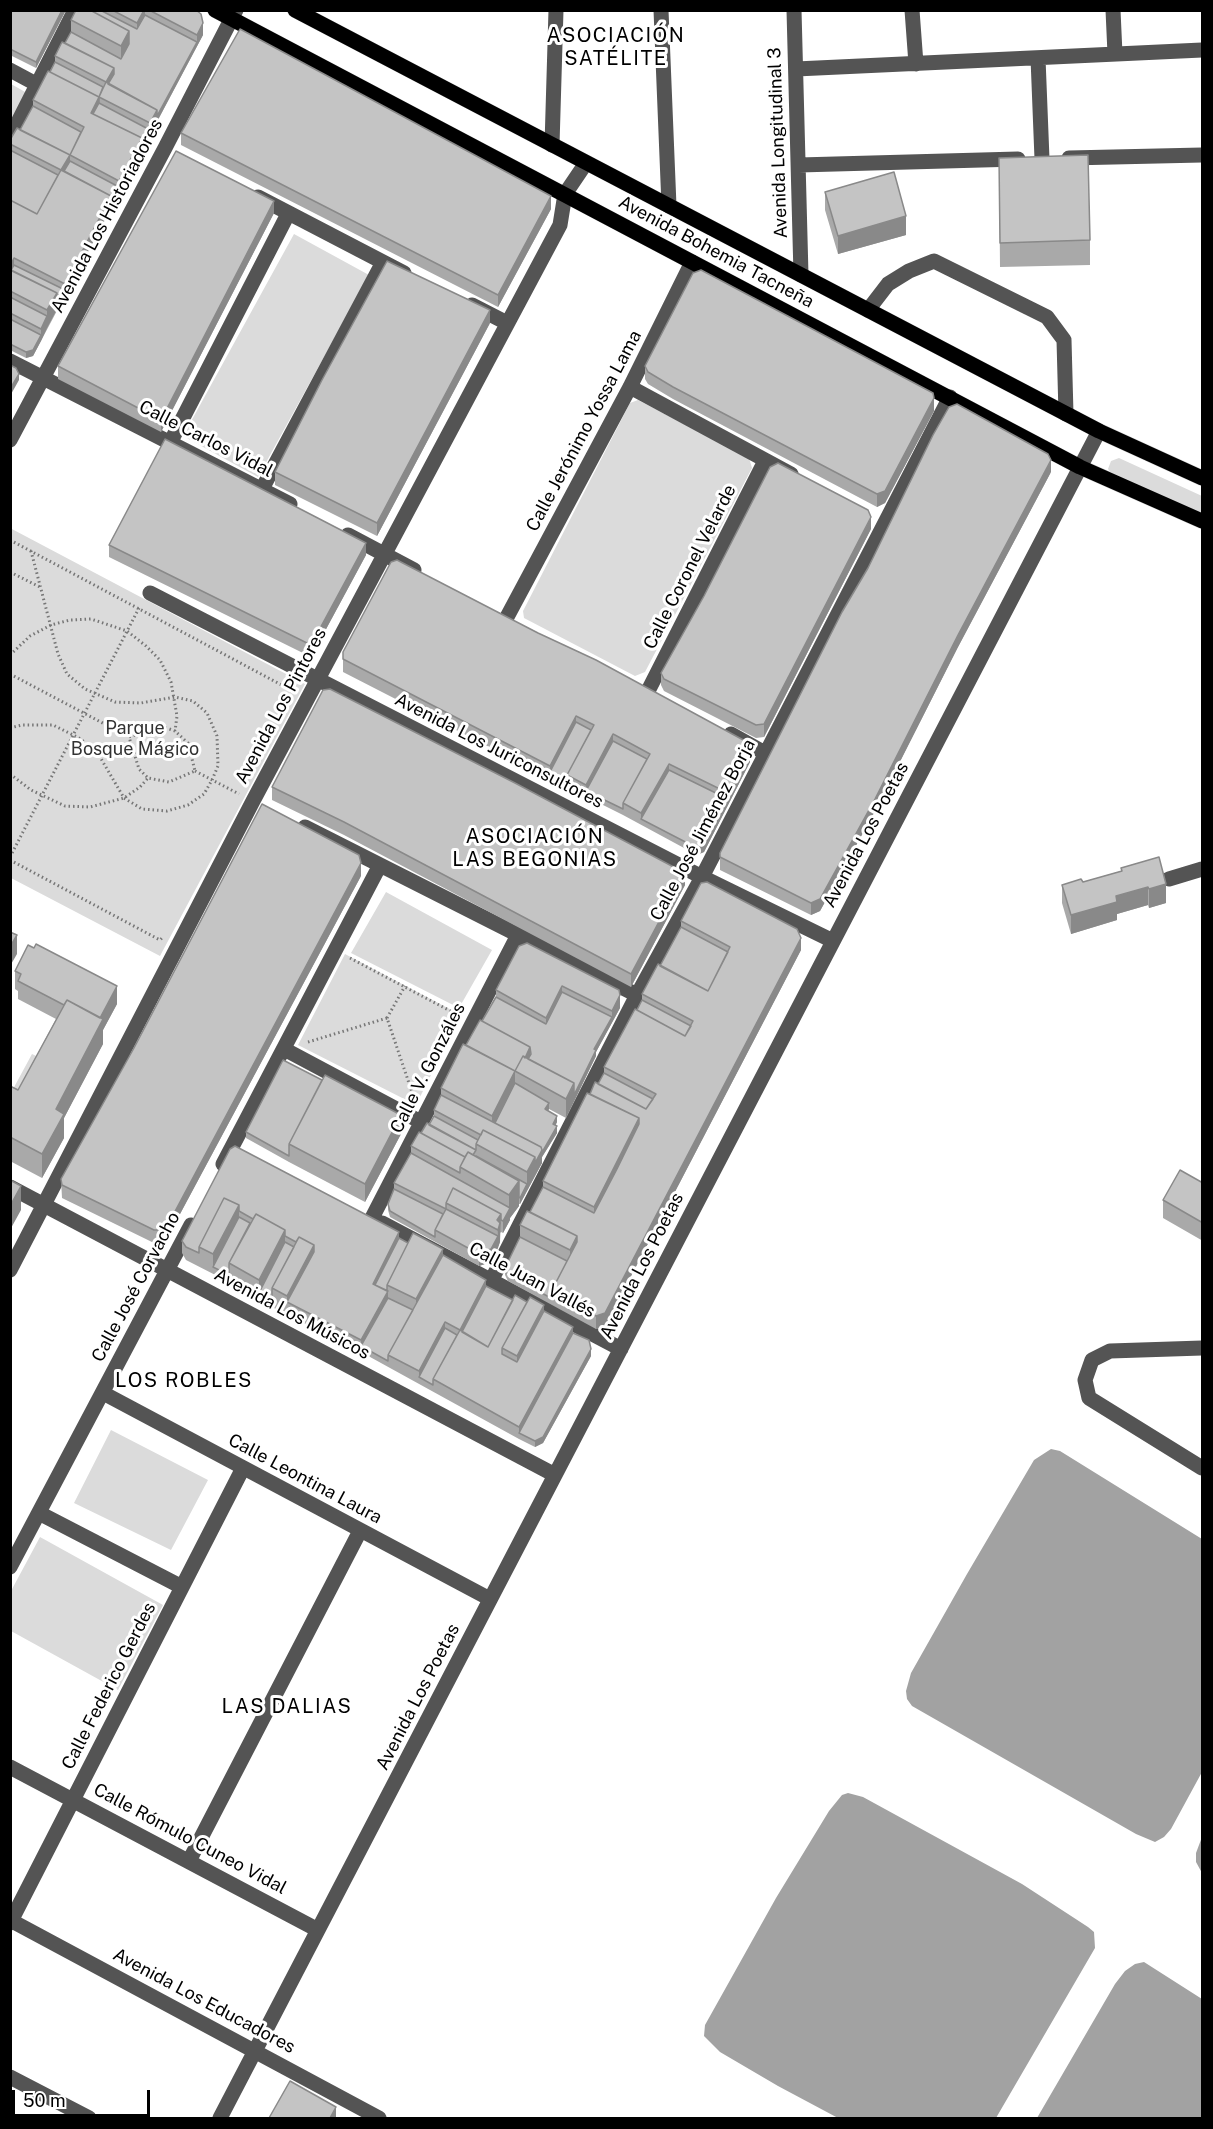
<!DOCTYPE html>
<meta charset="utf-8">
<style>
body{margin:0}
#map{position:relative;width:1213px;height:2129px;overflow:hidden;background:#fff;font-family:"Public Sans",sans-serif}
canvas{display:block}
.frame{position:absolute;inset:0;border:12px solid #000;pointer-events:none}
.scale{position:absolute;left:12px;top:2090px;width:138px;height:27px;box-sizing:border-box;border:3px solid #000;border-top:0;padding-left:8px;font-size:18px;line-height:21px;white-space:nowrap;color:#000;-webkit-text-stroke:4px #fff;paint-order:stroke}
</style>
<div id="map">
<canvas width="1213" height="2129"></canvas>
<div class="frame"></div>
<div class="scale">50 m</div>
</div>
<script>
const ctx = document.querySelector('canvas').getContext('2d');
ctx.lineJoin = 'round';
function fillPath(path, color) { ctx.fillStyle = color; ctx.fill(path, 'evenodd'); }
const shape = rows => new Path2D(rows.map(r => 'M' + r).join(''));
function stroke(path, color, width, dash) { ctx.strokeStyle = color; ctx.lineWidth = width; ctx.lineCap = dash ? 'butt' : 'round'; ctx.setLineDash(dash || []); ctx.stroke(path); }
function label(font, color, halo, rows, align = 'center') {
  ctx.font = font + ' "Public Sans",sans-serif'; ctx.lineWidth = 6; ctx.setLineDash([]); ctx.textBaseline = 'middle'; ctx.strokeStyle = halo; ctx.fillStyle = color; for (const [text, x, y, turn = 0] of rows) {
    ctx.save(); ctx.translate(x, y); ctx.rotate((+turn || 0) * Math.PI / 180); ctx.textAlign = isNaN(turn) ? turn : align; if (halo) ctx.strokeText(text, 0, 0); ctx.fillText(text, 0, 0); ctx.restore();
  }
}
const green = shape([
 [11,84,27,93,11,124],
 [294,234,369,275,258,477,183,436],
 [638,400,749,458,752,468,645,672,635,676,524,618,523,611,630,403],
 [1119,458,1202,496,1202,516,1114,477,1108,469,1111,461],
 [10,528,305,684,160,956,11,878],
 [386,892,492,950,459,1008,351,953],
 [345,954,461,1015,416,1105,298,1045],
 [32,1054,47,1061,18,1114,10,1091,12,1091],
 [111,1430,208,1480,171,1550,74,1503],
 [40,1537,163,1605,118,1690,11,1631,11,1591]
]);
const water = shape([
 [1051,1449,1060,1451,1202,1539,1202,1772,1171,1829,1164,1837,1155,1842,1136,1834,912,1706,907,1699,906,1691,911,1673,967,1574,1034,1460],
 [848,1793,863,1797,1022,1884,1088,1927,1094,1932,1095,1948,996,2118,838,2118,778,2086,720,2052,704,2036,705,2025,776,1898,829,1811,842,1795],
 [1202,1837,1202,1873,1196,1862,1196,1853],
 [1144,1962,1202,1999,1202,2118,1037,2118,1115,1984,1125,1971,1135,1964]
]);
const path = shape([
 [10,540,291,690,292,692],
 [10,572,40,587],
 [10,655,30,636,51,625,70,620,91,619,127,631,146,646,160,660,171,682,177,716,175,731],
 [10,674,129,737],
 [161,726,175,731,188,743,195,771,169,782,148,778,139,769,129,737,161,726],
 [10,728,22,725,53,725,81,739,100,757,124,798,142,809,167,811,188,805,204,794,212,780,218,766,217,736,207,713,193,701,175,697,141,703,115,702,85,689,67,674,58,654,31,551],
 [195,771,239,794],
 [10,774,31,790,65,806,90,807,124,798,140,787,148,778],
 [10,857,139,608],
 [10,860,160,940,162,938],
 [350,958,458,1015],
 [387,1018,405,986],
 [308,1042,387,1018,414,1098]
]);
const minor = shape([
 [661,10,669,206],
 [794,10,801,275],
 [912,10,916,64],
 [1113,10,1115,54],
 [1038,58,1042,159],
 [796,69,1202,50],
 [10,70,38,85],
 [10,138,75,10],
 [552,145,556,10],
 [1069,158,1202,155],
 [799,165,1018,159],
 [258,197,404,273],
 [472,305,507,323],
 [868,310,888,284,909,271,934,261,1047,317,1064,340,1066,414],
 [10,361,290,504],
 [630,387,791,474],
 [10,440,165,148,236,10],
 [170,443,288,214],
 [262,489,383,262],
 [348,535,414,570],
 [150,593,702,877,833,941],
 [507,617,630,387,692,262],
 [648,691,765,461],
 [731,734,765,753],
 [305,827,637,995],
 [1169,879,1202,869],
 [284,1049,421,1122],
 [223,1164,380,865],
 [10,1187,555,1475],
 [372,1218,518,935],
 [382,1223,621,1349],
 [10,1270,253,801,560,225,565,194,586,163],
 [491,1281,637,995,702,877,950,397],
 [1202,1348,1110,1351,1092,1360,1085,1380,1089,1398,1202,1468],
 [103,1393,490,1599],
 [39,1513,182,1587],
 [10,1567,191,1225],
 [10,1767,318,1930],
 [189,1861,360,1531],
 [10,1920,379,2118],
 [10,1923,243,1468],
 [10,2077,89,2118],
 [220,2118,1099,431]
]);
const major = shape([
 [215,10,1080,467,1202,521],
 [295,10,1099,431,1202,478]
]);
const wall = shape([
 [10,10,66,10,36,68,10,55],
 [76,10,196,10,203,35,33,356,26,358,10,350,10,140,20,130,33,106,33,100,55,62,55,56,65,43,71,32,71,20],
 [181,133,551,209,498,307,181,145],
 [999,158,1090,240,1090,265,1000,267],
 [825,192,906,235,838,254,825,210],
 [274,213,161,432,58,379,58,366],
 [490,323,377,536,275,485,275,472],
 [645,366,934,411,885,503,877,507,673,399,648,384,645,379],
 [1051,472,958,647,875,811,820,911,811,915,720,870,720,853],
 [871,529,764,737,756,738,664,691,661,685,661,673],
 [109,545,366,555,311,657,109,557],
 [343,652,750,762,704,852,697,855,623,815,567,787,343,672],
 [272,787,685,885,631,987,344,835,272,800],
 [1159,857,1166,903,1149,908,1148,905,1117,914,1117,920,1071,934,1062,903,1062,885,1083,882,1121,871,1121,868],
 [361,876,165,1242,154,1243,62,1198,61,1179],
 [681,921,801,950,605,1326,596,1329,508,1281,505,1275,505,1268,520,1237,520,1225,530,1212,543,1187,543,1181,590,1094,598,1084,604,1073,604,1067,642,1000,642,994,660,966,681,927],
 [519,946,620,1008,596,1052,596,1056,566,1118,549,1109,548,1111,557,1122,555,1126,557,1133,542,1157,542,1163,520,1204,519,1204,519,1206,510,1218,510,1220,503,1233,501,1232,500,1233,500,1242,491,1262,479,1266,390,1217,388,1210,388,1204,394,1189,394,1183,411,1153,411,1146,429,1125,434,1116,434,1110,441,1095,441,1088,466,1045,482,1021,496,997,496,990],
 [15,971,117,1004,103,1030,103,1044,64,1118,64,1138,42,1178,10,1161,10,1086,18,1090,56,1019,18,999,18,991,15,989],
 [322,1080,401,1134,365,1202,289,1162,246,1138,246,1132],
 [230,1149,408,1243,443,1255,486,1286,513,1300,544,1311,573,1333,591,1356,543,1443,535,1447,519,1439,361,1352,272,1307,229,1282,186,1260,182,1253,182,1241],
 [1203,1183,1203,1241,1163,1218,1163,1200]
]);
const shadedWall = shape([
 [62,10,66,10,36,68,36,62],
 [144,10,145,10,145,21,137,35,137,23],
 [203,23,203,35,47,328,47,310,57,293,65,290,65,284,111,196,119,187,119,181,142,138,150,130,150,123,197,42,197,35],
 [129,31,129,50,121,65,121,46],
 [114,68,114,80,103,99,106,82],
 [99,97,99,110,91,119,91,113],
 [70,155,70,168,64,178,61,170],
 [551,196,551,209,498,307,498,295],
 [274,201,274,213,161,432,161,420],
 [906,216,906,235,838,254,838,236],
 [14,258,14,271,10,278,10,266],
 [490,310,490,323,377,536,377,523],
 [47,316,47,328,41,341,41,329],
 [41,335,41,341,33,356,26,358,26,352],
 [19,374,19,380,10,396,10,389],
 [934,398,934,411,885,503,877,507,877,494],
 [1051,460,1051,472,958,647,875,811,820,911,811,915,811,903,958,635],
 [871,517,871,529,764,737,764,724],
 [366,543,366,555,311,657,311,645],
 [576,716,576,728,550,772,550,766],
 [613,734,613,747,586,791,586,785],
 [750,749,750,762,704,852,697,855,697,848,728,799,728,793],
 [669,764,669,776,641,819,641,813],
 [361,863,361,876,165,1242,165,1230],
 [685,873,685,885,631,987,631,974],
 [1166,884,1166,903,1149,908,1149,889],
 [1148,887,1148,905,1117,914,1117,920,1071,934,1071,915,1116,896],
 [17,935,17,954,10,966,10,947],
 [801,938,801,950,605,1326,596,1329,596,1316],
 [117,986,117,1004,103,1030,103,1044,64,1118,64,1138,42,1178,42,1154,56,1109,97,1022],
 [562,986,562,999,546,1030,546,1018],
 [620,995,620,1008,596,1052,596,1056,566,1118,566,1099,612,1017,612,1011],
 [530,1047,530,1060,517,1073],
 [515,1071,515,1090,492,1128,492,1116],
 [549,1103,549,1109,545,1115,545,1109],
 [401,1115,401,1134,365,1202,365,1184],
 [557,1116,557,1122,553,1130,553,1124],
 [639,1118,639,1136,594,1225,594,1207],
 [557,1126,557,1133,542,1157,542,1163,520,1204,520,1198,527,1184,527,1172,535,1157],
 [519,1181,519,1206,510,1218,510,1220,503,1233,503,1221,509,1210,509,1195],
 [21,1186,21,1210,10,1230,10,1206],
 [239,1205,239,1223,213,1267,213,1254],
 [501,1214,500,1242,498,1248,491,1262,479,1266,479,1254,498,1236,497,1220],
 [285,1230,285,1248,259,1293,259,1299,259,1280],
 [399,1232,399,1244,375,1291,373,1284],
 [577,1236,577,1255,570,1269,570,1250],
 [314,1245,314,1264,287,1302,287,1296],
 [443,1249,443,1268,416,1312,416,1299],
 [486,1280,486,1292,462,1338,460,1330],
 [388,1291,388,1304,361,1346,361,1340],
 [544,1305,544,1324,517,1375,517,1356],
 [445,1322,445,1334,419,1377,419,1371],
 [573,1327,573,1339,519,1433,519,1427],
 [591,1349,591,1356,543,1443,535,1447,535,1441],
 [336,2107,336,2118,330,2118]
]);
const building = shape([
 [10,10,62,10,36,62,10,49,10,10],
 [76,10,90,10,129,31,121,46,71,20,76,10],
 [90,10,100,10,137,29,145,15,197,42,157,116,157,110,108,84,114,74,114,68,65,43,71,32,121,59,129,44,129,31,90,10],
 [112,10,144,10,137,23,112,10],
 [149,10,196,10,201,14,203,23,197,35,149,10],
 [240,29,551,196,498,295,181,133,240,29],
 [62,42,114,68,106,82,55,56,62,42],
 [55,62,103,87,99,97,99,103,99,97,50,72,55,62],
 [48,71,99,97,91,113,142,138,119,181,70,155,61,170,10,144,10,140,17,128,70,155,84,127,33,100,48,71],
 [106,82,157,110,150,123,99,97,106,82],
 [99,103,150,130,142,144,142,138,93,114,99,103],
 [33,106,81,132,70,155,20,130,33,106],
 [10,150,58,175,37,214,10,200,10,150],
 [176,151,274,201,161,420,58,366,176,151],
 [1088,155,1090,240,1000,243,999,158,1088,155],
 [70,161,119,187,111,202,111,196,64,171,70,161],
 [61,170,111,196,65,284,14,258,10,266,10,200,37,214,61,170],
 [894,172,906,216,838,236,825,192,894,172],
 [387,261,490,310,377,523,275,472,322,380,387,261],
 [14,265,65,290,57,305,57,293,11,270,14,265],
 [10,270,57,293,47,310,10,291,10,270],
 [701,270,933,393,934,398,885,491,877,494,673,387,648,372,645,366,693,273,701,270],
 [10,297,47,316,41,329,10,313,10,297],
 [10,319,41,335,33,350,26,352,10,344,10,319],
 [10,365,16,368,19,374,10,389,10,365],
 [957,404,1048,454,1051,460,958,635,875,799,820,899,811,903,720,857,720,853,842,612,868,568,933,435,949,407,957,404],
 [165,439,366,543,311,645,109,545,165,439],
 [778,463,868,510,871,517,764,724,756,725,664,679,661,673,704,596,770,467,778,463],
 [397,560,538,633,596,660,747,742,750,749,728,793,669,764,641,813,623,803,650,754,615,735,613,734,586,785,567,775,594,725,576,716,550,766,343,659,343,652,391,562,397,560],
 [330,689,515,783,685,873,631,974,344,822,272,787,323,690,330,689],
 [576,722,591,730,567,775,567,781,550,772,576,722],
 [613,741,647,759,623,803,623,809,586,791,613,741],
 [669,770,728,799,704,846,697,848,641,819,669,770],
 [262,804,359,855,361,863,165,1230,154,1230,62,1185,61,1179,134,1048,262,804],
 [1159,857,1166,884,1149,889,1148,887,1116,896,1117,902,1071,915,1062,885,1081,879,1083,882,1122,871,1121,868,1159,857],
 [707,882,797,929,801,938,605,1313,596,1316,551,1292,577,1242,577,1236,530,1212,543,1187,594,1213,617,1169,639,1124,639,1118,590,1094,595,1082,646,1109,656,1094,604,1067,635,1009,685,1036,693,1021,642,994,658,964,708,991,730,947,681,921,701,883,707,882],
 [681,927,728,952,708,991,660,966,681,927],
 [10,932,17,935,10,947,10,932],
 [527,943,619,990,620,995,612,1011,562,986,546,1018,496,990,519,946,527,943],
 [36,944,117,986,100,1018,67,1000,64,1005,18,981,21,974,15,971,28,945,34,948,36,944],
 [562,992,612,1017,594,1049,596,1050,574,1095,574,1083,528,1059,531,1054,530,1047,482,1021,496,997,546,1024,562,992],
 [67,1000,103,1019,56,1109,64,1114,42,1154,10,1137,10,1086,18,1090,67,1000],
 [642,1000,691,1026,685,1036,637,1010,642,1000],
 [480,1020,530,1047,525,1058,523,1056,515,1071,466,1045,480,1020],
 [463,1044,515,1071,523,1056,574,1083,566,1099,515,1071,492,1116,441,1088,463,1044],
 [283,1060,322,1080,289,1144,289,1156,246,1132,283,1060],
 [604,1073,653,1099,646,1109,598,1084,604,1073],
 [325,1075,401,1115,365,1184,289,1144,325,1075],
 [515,1083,549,1103,545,1109,557,1116,553,1124,557,1126,541,1154,542,1150,541,1147,495,1123,515,1083],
 [587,1093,639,1118,594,1207,543,1181,587,1093],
 [441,1095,541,1147,542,1150,535,1163,535,1157,483,1130,481,1135,434,1110,441,1095],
 [434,1116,478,1140,476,1144,476,1150,429,1125,434,1116],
 [427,1123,476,1150,473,1155,468,1152,465,1157,421,1133,427,1123],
 [483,1130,535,1157,527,1172,476,1144,483,1130],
 [419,1132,465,1157,460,1167,460,1173,411,1146,419,1132],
 [235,1146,399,1232,373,1284,388,1291,361,1340,287,1302,314,1252,314,1245,299,1237,296,1242,285,1236,285,1230,256,1214,253,1219,239,1211,239,1205,224,1198,199,1247,199,1253,186,1247,182,1241,230,1149,235,1146],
 [468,1152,519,1181,509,1195,460,1167,468,1152],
 [411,1153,510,1208,503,1221,501,1220,501,1214,453,1188,446,1203,446,1209,394,1183,411,1153],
 [476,1156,527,1184,520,1198,519,1197,519,1181,476,1156],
 [1180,1170,1203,1183,1203,1223,1163,1200,1180,1170],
 [10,1180,21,1186,10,1206,10,1180],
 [453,1188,501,1214,497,1220,500,1223,498,1230,446,1203,453,1188],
 [394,1189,443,1214,435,1230,435,1237,390,1211,388,1204,394,1189],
 [224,1198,239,1205,213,1254,199,1247,224,1198],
 [446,1209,498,1236,491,1249,479,1254,435,1230,446,1209],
 [527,1211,577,1236,570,1250,520,1225,527,1211],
 [256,1214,285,1230,259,1280,229,1263,256,1214],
 [239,1217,250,1223,229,1263,229,1275,213,1267,239,1217],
 [413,1233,443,1249,416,1299,387,1285,413,1233],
 [299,1237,314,1245,287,1296,272,1288,299,1237],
 [520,1237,567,1261,551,1292,551,1298,508,1275,505,1268,520,1237],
 [399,1238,408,1243,387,1285,387,1291,375,1285,399,1238],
 [285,1242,294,1247,272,1288,272,1300,259,1293,285,1242],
 [443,1255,486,1280,460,1330,445,1322,419,1371,388,1355,443,1255],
 [486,1286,513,1300,488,1347,462,1332,486,1286],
 [515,1295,527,1302,502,1348,502,1354,517,1362,544,1311,573,1327,519,1427,433,1379,460,1330,488,1347,515,1295],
 [530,1297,544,1305,517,1356,502,1348,530,1297],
 [388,1298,413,1310,388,1355,388,1361,361,1346,388,1298],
 [445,1328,457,1335,433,1379,433,1385,419,1377,445,1328],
 [573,1333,589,1340,591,1349,543,1437,535,1441,519,1433,573,1333],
 [290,2081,336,2107,330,2118,269,2118,290,2081]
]);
const streetNames = [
 ["Avenida Longitudinal 3",778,143,-92],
 ["Avenida Los Historiadores",107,216,-62],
 ["Avenida Bohemia Tacneña",716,252,28],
 ["Calle Jerónimo Yossa Lama",584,431,-62],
 ["Calle Carlos Vidal",206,439,27],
 ["Calle Coronel Velarde",690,567,-63],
 ["Avenida Los Pintores",281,706,-62],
 ["Avenida Los Juriconsultores",499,751,27],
 ["Calle José Jiménez Borja",703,830,-62],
 ["Avenida Los Poetas",866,835,-62],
 ["Calle V. Gonzáles",428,1068,-63],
 ["Avenida Los Poetas",642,1266,-63],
 ["Calle Juan Vallés",532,1280,28],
 ["Calle José Corvacho",136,1287,-62],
 ["Avenida Los Músicos",292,1314,28],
 ["Calle Leontina Laura",305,1479,28],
 ["Calle Federico Gerdes",109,1686,-63],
 ["Avenida Los Poetas",418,1697,-63],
 ["Calle Rómulo Cuneo Vidal",190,1839,28],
 ["Avenida Los Educadores",204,2001,28]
];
const parkNames = [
 ["Parque",135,728],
 ["Bosque Mágico",135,749]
];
const neighbourhoodNames = [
 ["ASOCIACIÓN",616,36],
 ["SATÉLITE",616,59],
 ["ASOCIACIÓN",535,837],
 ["LAS BEGONIAS",535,860],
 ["LOS ROBLES",184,1381],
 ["LAS DALIAS",287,1707]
];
fillPath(green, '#dbdbdb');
fillPath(water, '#a2a2a2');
stroke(major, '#dbdbdb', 16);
stroke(path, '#767676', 3, [1.5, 3]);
stroke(minor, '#545454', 15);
stroke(major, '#000', 15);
fillPath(wall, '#a9a9a9');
fillPath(shadedWall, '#898989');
fillPath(building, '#c4c4c4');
stroke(building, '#898989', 1.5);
label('18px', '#000', '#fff', streetNames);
label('18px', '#323232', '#fff', parkNames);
ctx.letterSpacing = '1.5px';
label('20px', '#000', '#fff', neighbourhoodNames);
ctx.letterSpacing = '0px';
</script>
